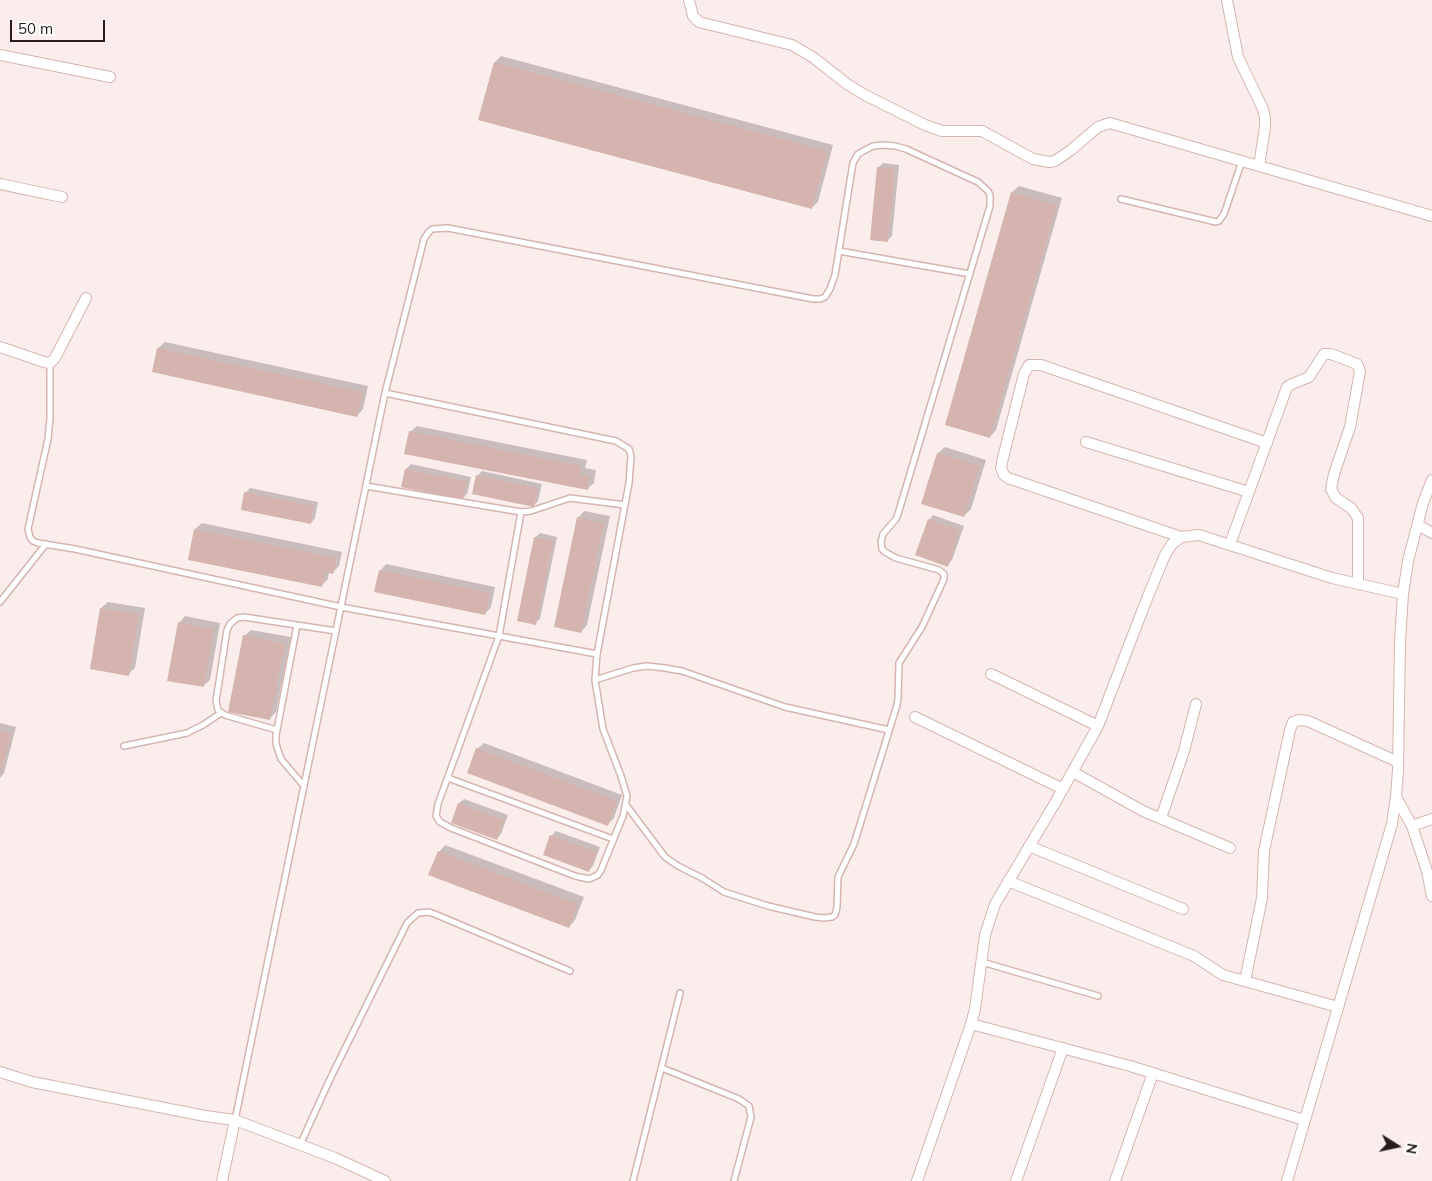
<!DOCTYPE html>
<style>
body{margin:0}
#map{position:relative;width:1432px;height:1181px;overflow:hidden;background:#fbedeb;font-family:Mulish,sans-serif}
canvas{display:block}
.north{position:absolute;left:1372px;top:1121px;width:50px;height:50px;-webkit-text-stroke:4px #fefefe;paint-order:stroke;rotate:100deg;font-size:14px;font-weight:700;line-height:20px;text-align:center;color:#271c1a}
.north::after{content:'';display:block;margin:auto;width:18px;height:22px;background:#271c1a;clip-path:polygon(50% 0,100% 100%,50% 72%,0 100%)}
.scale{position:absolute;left:10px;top:20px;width:95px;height:22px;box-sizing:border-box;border:2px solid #271c1a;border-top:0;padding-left:6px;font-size:15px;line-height:18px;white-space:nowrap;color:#271c1a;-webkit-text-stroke:4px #fefefe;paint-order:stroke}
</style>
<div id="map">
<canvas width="1432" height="1181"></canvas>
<div class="north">N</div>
<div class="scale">50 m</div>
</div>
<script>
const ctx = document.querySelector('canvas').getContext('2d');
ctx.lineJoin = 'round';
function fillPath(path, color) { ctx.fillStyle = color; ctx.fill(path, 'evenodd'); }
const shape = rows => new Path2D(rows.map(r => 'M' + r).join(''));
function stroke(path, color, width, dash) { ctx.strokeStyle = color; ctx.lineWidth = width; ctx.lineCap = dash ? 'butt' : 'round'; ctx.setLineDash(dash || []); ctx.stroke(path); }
const shadow = shape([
 [501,56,833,145,818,202,811,208,480,119,495,62],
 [883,163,899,165,892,236,887,241,878,168],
 [1019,186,1062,198,996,430,990,437,946,424,1012,192],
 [165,342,368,386,363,409,357,416,154,371,158,348],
 [417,426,587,460,585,468,596,470,594,483,587,489,410,432],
 [945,447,986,460,971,509,964,516,938,453],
 [411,464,471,477,467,494,462,499,403,486,406,469],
 [482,471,542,484,538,501,533,506,477,476],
 [250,488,318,502,315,518,311,523,245,493],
 [584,511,610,516,587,625,581,632,578,518],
 [933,515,964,526,952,560,947,565,929,520],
 [202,523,342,552,339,566,333,572,329,572,328,579,321,586,195,529],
 [540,533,557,537,540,619,535,623,535,538],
 [386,564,495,587,491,607,485,614,380,571],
 [108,602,145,608,135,668,128,674,101,608],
 [185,616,220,623,210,680,203,686,179,623],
 [251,630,291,637,276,712,269,719,244,636],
 [0,723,16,727,4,773,0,778],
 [484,743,622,795,614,818,608,824,477,749],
 [464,799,508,815,501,834,496,839,452,822,459,803],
 [556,831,600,847,593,866,588,871,551,836],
 [445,845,584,897,575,920,569,927,439,852]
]);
const building = shape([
 [494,62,827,151,812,209,478,120],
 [877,167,895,169,888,242,870,240],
 [1011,192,1057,205,990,438,945,425],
 [157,348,363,392,357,417,152,372],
 [409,431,581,466,580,474,590,476,588,490,404,454],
 [937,453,980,466,964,517,921,504],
 [405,469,467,481,463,500,401,487],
 [476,475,538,488,534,507,472,494],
 [244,492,314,506,311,524,241,510],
 [577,517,604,523,581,633,554,627],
 [928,519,960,530,948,567,915,555],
 [194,529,337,558,333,574,325,572,322,587,188,560],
 [534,537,553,541,536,625,517,621],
 [379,570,490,593,485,615,374,592],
 [100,608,139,614,129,676,90,669],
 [178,622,214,629,204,687,167,681],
 [243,635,285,644,270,720,228,712],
 [0,731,11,734,1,772,0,772],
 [476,748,617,801,608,826,467,773],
 [458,803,504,820,497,840,451,823],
 [550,835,596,852,589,872,543,855],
 [438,851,578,904,569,928,428,875]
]);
const service = shape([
 [1121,199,1216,222,1219,221,1224,214,1242,161],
 [839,251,970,274],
 [50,363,50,418,48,439,28,529,30,537,33,541,38,543,75,549,341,607,597,654],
 [385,393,616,441,629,449,631,456,629,483,597,654,595,680,603,729,621,776,627,796,623,816,601,870,598,875,589,879,575,876,451,828,440,822,436,816,438,804,499,636,521,512],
 [366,486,521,512,531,511,570,498,625,505],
 [0,602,46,544],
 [297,625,276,735,276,744,281,759,304,786],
 [595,680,633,668,647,666,665,668,682,671,785,707,889,730],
 [277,730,225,715,218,710,216,701,227,630,230,624,237,618,244,617,336,631],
 [124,746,187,733,203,725,221,713],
 [448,778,613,839],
 [982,962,1098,996],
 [662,1068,739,1099,749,1106,751,1117,734,1181],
 [235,1120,385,393,424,239,428,233,432,229,448,228,813,299,820,299,825,297,830,289,835,275,851,175,853,163,858,154,873,146,883,145,895,146,906,149,978,182,988,191,990,195,990,206,898,514,896,519,883,534,881,542,882,549,885,552,896,558,939,570,944,574,944,579,922,627,899,663,898,698,897,705,854,844,838,877,837,907,835,915,832,917,824,918,815,917,768,906,724,892,702,878,678,866,665,857,626,805],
 [300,1145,330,1079,407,923,418,913,429,912,437,915,570,971],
 [633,1181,680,993]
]);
const minor = shape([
 [689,0,693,16,699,22,792,45,814,58,847,84,865,95,925,125,942,131,982,131,1033,159,1049,162,1055,161,1071,150,1098,127,1110,123,1432,216],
 [1227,0,1238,57,1263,109,1265,118,1265,127,1259,166],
 [0,55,110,77],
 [0,184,62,197],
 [0,347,44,362,50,363,55,358,86,298],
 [1086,442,1249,492],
 [1418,525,1432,533],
 [1181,537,1008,478,1004,475,1001,468,1002,462,1024,374,1029,365,1041,365,1267,443],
 [1230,544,1287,387,1292,384,1309,377,1324,354,1331,354,1357,364,1360,371,1350,427,1334,474,1331,489,1336,498,1351,508,1358,518,1358,584],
 [991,674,1098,726],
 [915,717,1063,789],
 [1073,772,1143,811,1230,848],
 [1396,797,1412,826,1427,871,1432,896],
 [1161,818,1184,751,1196,704],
 [1412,826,1432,819],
 [1029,846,1183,909],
 [1008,881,1194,956,1223,975,1338,1007],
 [1245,981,1262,898,1264,851,1290,730,1293,722,1299,720,1308,721,1398,762],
 [971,1024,1130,1066,1304,1120],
 [0,1072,32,1082,205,1116,235,1120,335,1158,385,1181],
 [222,1181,235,1120],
 [917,1181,971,1024,975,1009,985,935,995,904,1055,803,1098,726,1146,601,1165,555,1172,544,1181,537,1199,535,1332,578,1403,594],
 [1016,1181,1063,1048],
 [1115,1181,1153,1073],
 [1287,1181,1392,824,1396,797,1398,770,1400,641,1403,594,1408,561,1423,503,1432,480]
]);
fillPath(shadow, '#0003');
fillPath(building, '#d5b4af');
stroke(service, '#d6b5b0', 8);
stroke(minor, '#d6b5b0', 12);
stroke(service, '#fff', 5);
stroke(minor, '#fff', 10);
</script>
